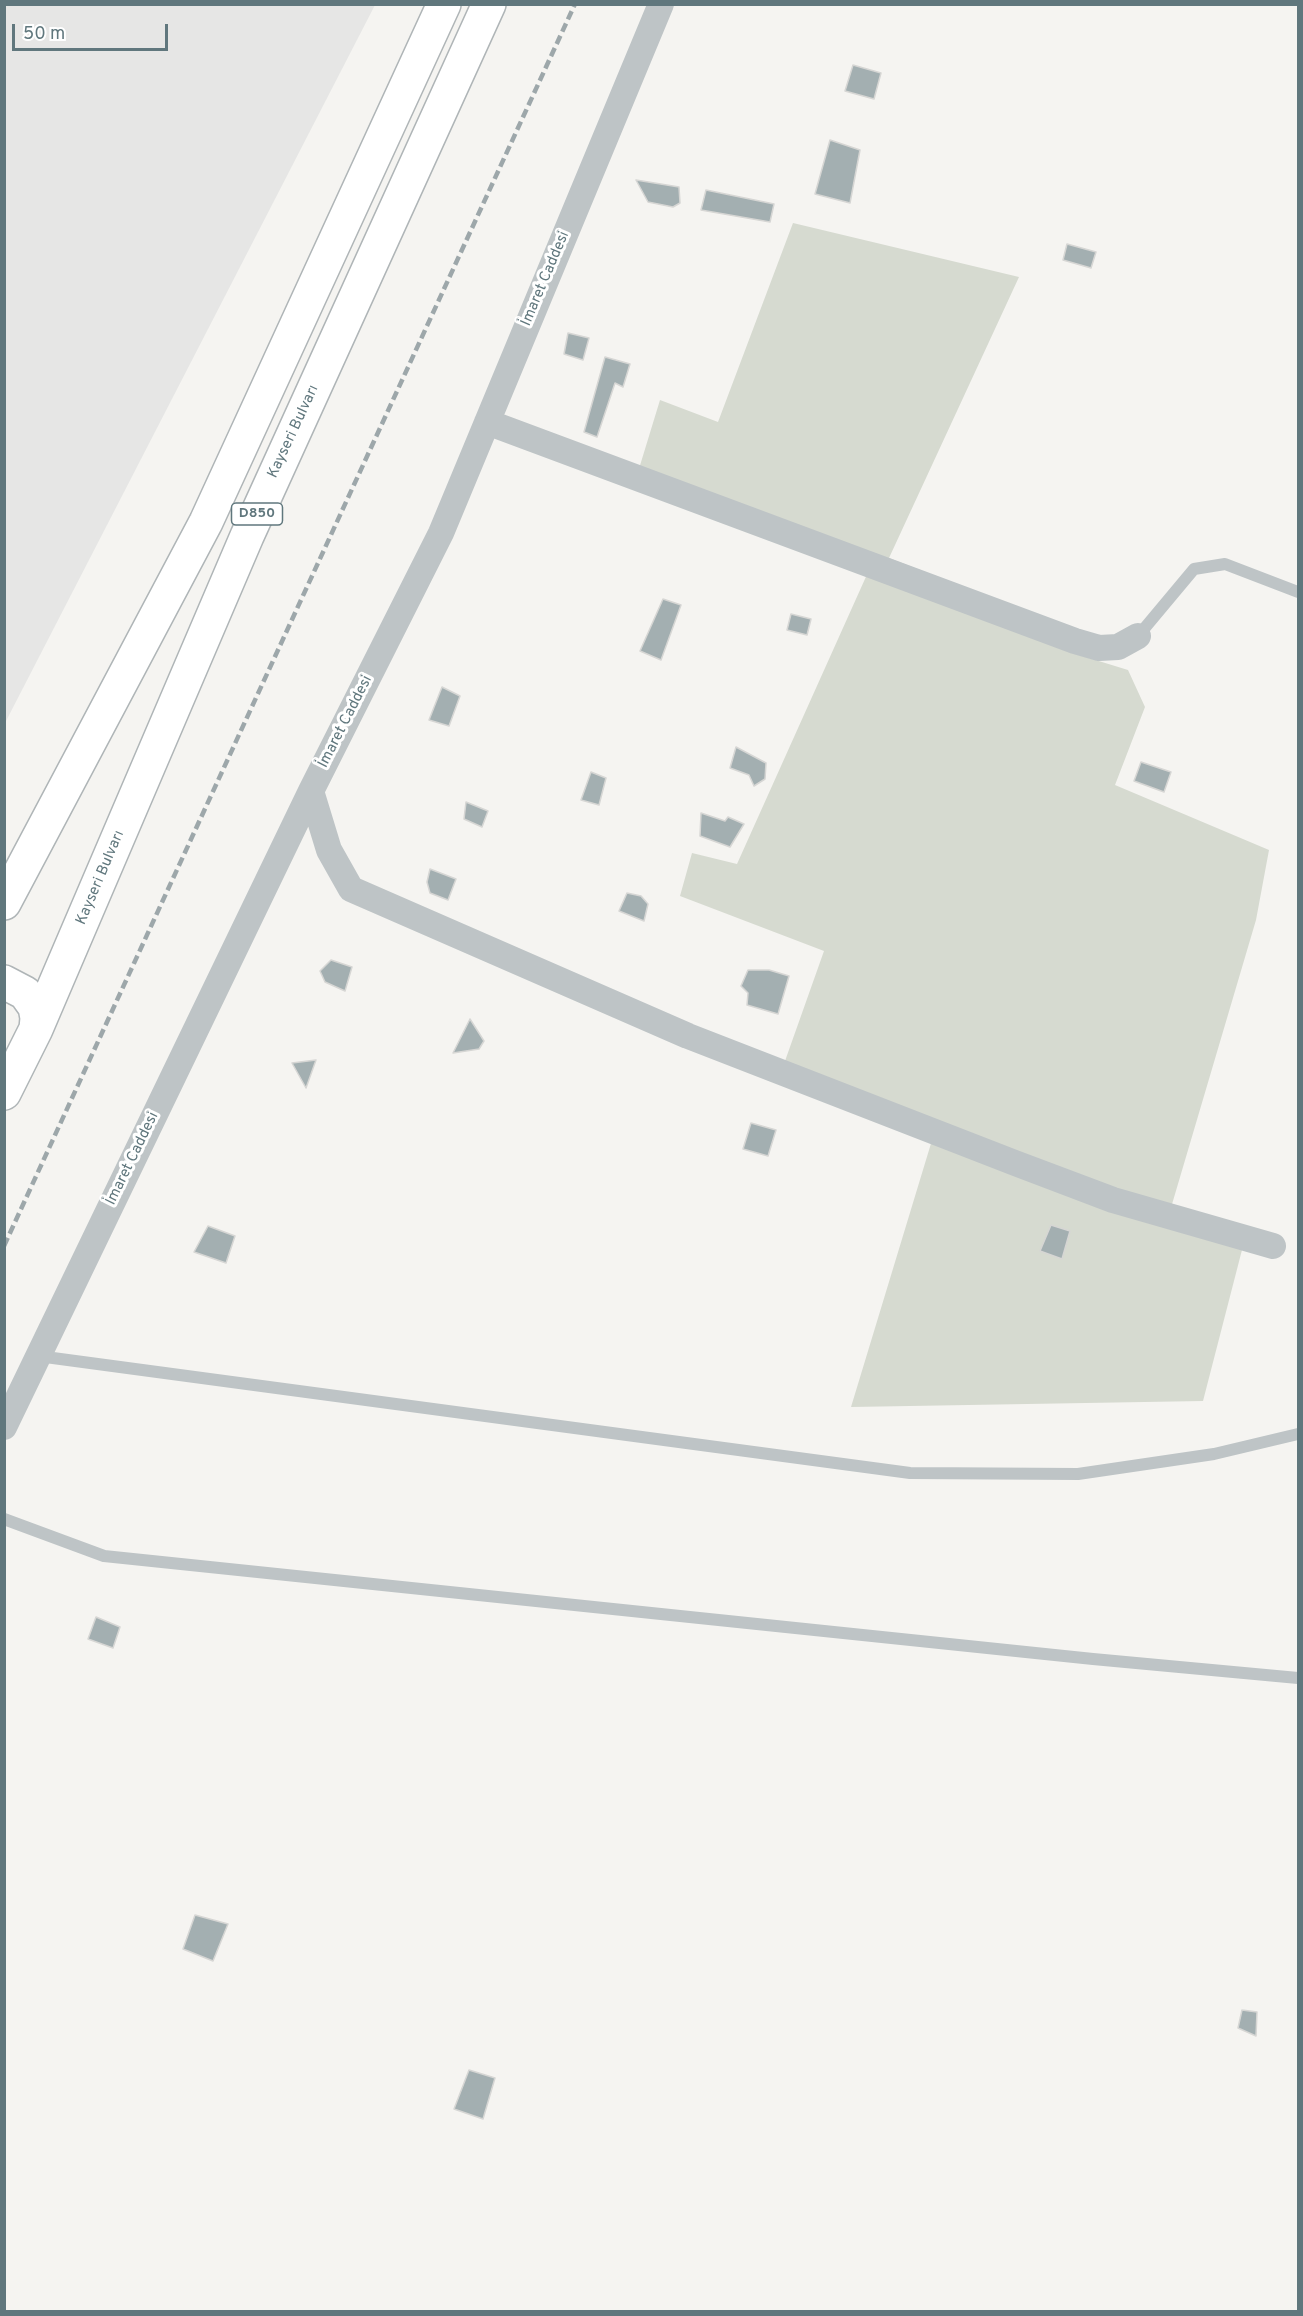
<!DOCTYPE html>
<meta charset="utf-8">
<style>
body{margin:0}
#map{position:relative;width:1303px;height:2316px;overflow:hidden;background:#f5f4f1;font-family:Overpass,sans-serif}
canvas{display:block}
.frame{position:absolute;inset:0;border:6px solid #60777d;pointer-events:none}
.scale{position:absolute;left:12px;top:24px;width:156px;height:27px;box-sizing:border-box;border:3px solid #60777d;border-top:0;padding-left:8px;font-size:18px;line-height:21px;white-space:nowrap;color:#60777d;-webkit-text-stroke:4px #fff;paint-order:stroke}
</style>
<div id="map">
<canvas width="1303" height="2316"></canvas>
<div class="frame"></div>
<div class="scale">50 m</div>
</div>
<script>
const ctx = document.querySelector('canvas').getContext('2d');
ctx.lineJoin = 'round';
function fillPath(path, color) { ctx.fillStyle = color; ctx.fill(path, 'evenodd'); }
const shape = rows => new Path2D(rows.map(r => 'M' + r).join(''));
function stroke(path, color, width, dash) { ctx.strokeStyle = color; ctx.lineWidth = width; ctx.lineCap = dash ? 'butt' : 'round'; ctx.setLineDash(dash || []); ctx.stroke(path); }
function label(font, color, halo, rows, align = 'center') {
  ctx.font = font + ' Overpass,sans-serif'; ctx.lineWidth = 6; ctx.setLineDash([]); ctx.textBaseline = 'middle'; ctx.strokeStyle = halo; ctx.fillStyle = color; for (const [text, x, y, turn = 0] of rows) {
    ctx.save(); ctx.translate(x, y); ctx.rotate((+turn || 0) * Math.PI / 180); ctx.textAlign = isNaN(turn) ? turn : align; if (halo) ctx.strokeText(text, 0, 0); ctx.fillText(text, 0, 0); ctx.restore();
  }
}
const built = shape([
 [5,4,375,5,5,723,4,5]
]);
const green = shape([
 [793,223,1019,277,889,558,1097,638,1089,658,1128,670,1145,707,1115,785,1269,850,1256,920,1170,1211,1243,1246,1203,1401,851,1407,936,1127,785,1061,824,951,680,896,692,853,737,864,869,570,638,472,660,400,718,422]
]);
const building = shape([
 [853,65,881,73,874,99,845,91,853,65],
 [830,140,860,150,850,203,815,194,830,140],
 [636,180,679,187,680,203,673,207,648,202,636,180],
 [706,190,774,204,770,222,701,210,706,190],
 [1067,244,1096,252,1091,268,1063,260,1067,244],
 [568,333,589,338,583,360,564,354,568,333],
 [605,357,630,364,623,387,615,383,597,437,584,432,605,357],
 [663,599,681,605,661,660,640,651,663,599],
 [791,614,811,619,807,635,787,630,791,614],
 [442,687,460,696,449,726,429,720,442,687],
 [736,747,766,763,765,779,754,786,749,775,730,768,736,747],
 [1141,762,1171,772,1164,792,1134,781,1141,762],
 [591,772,606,778,599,805,581,800,591,772],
 [466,802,488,811,482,827,464,819,466,802],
 [701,813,725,821,728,817,744,824,730,847,700,836,701,813],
 [430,869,456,879,448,900,430,893,427,882,430,869],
 [627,893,641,896,648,904,644,921,619,911,627,893],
 [331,960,352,967,345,991,325,982,320,971,331,960],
 [748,970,769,970,789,976,778,1014,747,1005,748,993,741,986,748,970],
 [470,1019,484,1041,479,1049,453,1053,470,1019],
 [316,1060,306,1088,292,1063,316,1060],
 [751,1123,776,1130,768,1156,743,1149,751,1123],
 [1051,1225,1070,1231,1062,1259,1040,1251,1051,1225],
 [208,1226,235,1236,226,1263,194,1252,208,1226],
 [96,1617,120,1627,113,1648,88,1639,96,1617],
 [195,1915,228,1924,213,1961,183,1949,195,1915],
 [1242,2010,1257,2012,1256,2036,1238,2028,1242,2010],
 [469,2070,495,2078,483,2119,454,2109,469,2070]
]);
const service = shape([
 [1138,636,1194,569,1225,564,1298,592],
 [38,1356,910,1473,1078,1474,1214,1454,1298,1434],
 [4,1519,104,1556,1093,1659,1298,1678]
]);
const minor = shape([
 [487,422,1075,641,1099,648,1118,647,1138,636],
 [311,791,329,850,351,889,688,1036,1015,1163,1113,1200,1273,1246],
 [4,1427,311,791,441,533,661,4]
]);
const trunk = shape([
 [4,903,206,522,444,4],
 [4,982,25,993,35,1007,37,1018,36,1029,4,1093],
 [36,1029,247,536,489,4]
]);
const rail = shape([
 [4,1246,575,4]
]);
const shields = [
 [257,514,51]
];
const shieldNames = [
 ["D850",257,514]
];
const streetNames = [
 ["İmaret Caddesi",546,279,-67],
 ["Kayseri Bulvarı",294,432,-65],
 ["İmaret Caddesi",346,722,-63],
 ["Kayseri Bulvarı",101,878,-67],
 ["İmaret Caddesi",133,1159,-64]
];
fillPath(built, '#e6e6e5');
fillPath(green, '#d6dad0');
fillPath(building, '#a3afb1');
stroke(building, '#d6d6d4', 1.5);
stroke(trunk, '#afb5b7', 36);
stroke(service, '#bec4c6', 12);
stroke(minor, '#bec4c6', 26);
stroke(trunk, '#fff', 33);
stroke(rail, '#9da7aa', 4.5, [9, 4.5]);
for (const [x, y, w] of shields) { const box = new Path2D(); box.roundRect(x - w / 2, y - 11, w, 22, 4.5); ctx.fillStyle = '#fff'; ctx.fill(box); stroke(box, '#60777d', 1.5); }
label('bold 14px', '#60777d', null, shieldNames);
label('15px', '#60777d', '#fff', streetNames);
</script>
